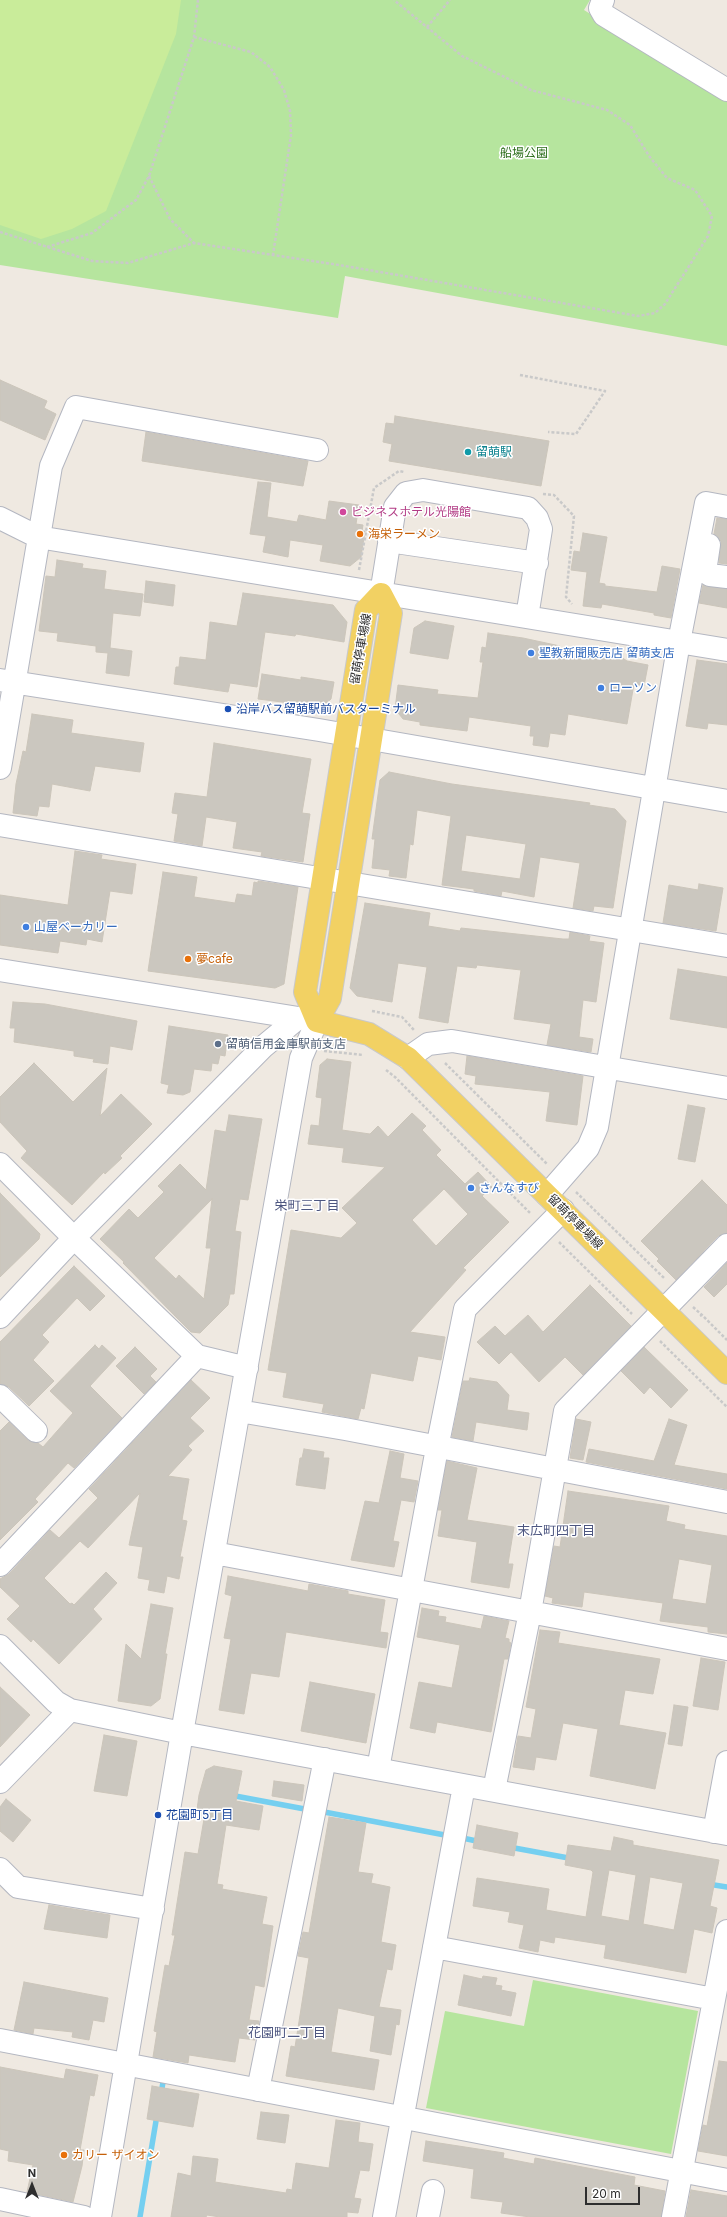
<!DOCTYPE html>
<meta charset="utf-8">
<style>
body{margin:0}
#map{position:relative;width:727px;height:2217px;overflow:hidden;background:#efe9e1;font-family:Inter,sans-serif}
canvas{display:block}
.north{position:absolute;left:12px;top:2165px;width:40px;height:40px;-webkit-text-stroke:3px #fff;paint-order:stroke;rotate:0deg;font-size:11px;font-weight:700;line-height:16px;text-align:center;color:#2e2e2e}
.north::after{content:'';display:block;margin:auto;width:14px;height:18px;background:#2e2e2e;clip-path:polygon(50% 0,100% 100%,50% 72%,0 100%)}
.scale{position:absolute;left:585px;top:2187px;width:55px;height:18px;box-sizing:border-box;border:2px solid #2e2e2e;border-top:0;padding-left:5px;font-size:12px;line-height:14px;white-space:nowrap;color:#2e2e2e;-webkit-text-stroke:3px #fff;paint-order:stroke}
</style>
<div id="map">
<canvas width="727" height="2217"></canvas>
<div class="north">N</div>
<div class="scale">20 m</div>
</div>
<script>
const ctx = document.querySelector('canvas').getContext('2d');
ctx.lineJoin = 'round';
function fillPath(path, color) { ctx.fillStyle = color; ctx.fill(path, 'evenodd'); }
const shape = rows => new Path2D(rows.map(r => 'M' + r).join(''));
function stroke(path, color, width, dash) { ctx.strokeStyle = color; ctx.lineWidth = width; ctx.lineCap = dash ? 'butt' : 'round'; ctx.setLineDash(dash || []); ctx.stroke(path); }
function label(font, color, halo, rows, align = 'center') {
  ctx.font = font + ' Inter,"Noto Sans JP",sans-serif'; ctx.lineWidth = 3; ctx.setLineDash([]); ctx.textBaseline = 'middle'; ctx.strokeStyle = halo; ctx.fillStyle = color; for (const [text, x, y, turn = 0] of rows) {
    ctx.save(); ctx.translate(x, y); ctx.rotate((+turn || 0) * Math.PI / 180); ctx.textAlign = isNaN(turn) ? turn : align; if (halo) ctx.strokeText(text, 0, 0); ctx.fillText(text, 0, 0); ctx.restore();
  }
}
const green = shape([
 [0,0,590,0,584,10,727,100,727,346,345,276,338,318,0,265],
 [533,1980,698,2011,671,2154,426,2108,445,2011,524,2026]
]);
const pitch = shape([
 [0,0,181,0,176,34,106,211,72,229,41,239,0,225]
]);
const stream = shape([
 [230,1795,310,1810],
 [319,1811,450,1836],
 [458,1837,481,1842],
 [509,1847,574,1859],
 [708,1884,727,1887],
 [161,2095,164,2075],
 [140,2217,157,2115]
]);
const building = shape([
 [0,380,47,401,44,408,56,414,45,440,0,420,0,380],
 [395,416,549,441,541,486,389,461,392,444,383,442,386,423,394,424,395,416],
 [146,432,308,461,303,486,142,461,146,432],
 [258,482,271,483,267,517,297,522,299,515,326,520,329,501,359,505,356,524,363,525,362,531,365,531,361,557,350,566,320,561,323,545,290,540,288,557,263,552,266,536,250,534,258,482],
 [717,518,727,519,727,564,719,563,721,541,714,534,717,518],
 [583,533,607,537,599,583,605,584,605,586,657,592,662,566,680,569,671,618,654,615,654,613,602,604,601,608,583,606,587,572,571,570,574,551,580,552,583,533],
 [57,560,83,564,82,568,106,571,104,589,143,594,140,616,113,613,110,648,132,651,129,676,106,673,108,653,96,652,96,646,57,641,58,633,39,631,46,576,55,577,57,560],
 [146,581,175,585,173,606,144,602,146,581],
 [703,585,727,589,727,608,699,603,703,585],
 [243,593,333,605,347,622,344,642,296,634,295,636,265,632,257,687,230,683,228,692,174,684,176,667,179,667,180,657,206,660,210,622,237,626,243,593],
 [425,621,454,626,448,659,410,653,414,628,425,621],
 [488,633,523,638,560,646,559,649,597,656,603,654,613,655,621,657,627,661,648,665,644,686,634,684,627,724,568,714,565,735,550,733,548,747,533,745,534,736,530,736,531,726,469,717,467,731,420,725,420,722,403,719,395,709,398,685,438,690,437,694,478,698,483,662,480,662,482,647,486,648,488,633],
 [697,660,727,664,727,725,708,723,707,729,686,726,697,660],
 [262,674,301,680,301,677,334,682,331,699,322,707,258,699,262,674],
 [32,714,73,720,71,733,144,743,140,772,95,766,90,791,52,784,49,807,39,806,37,816,13,813,16,784,23,751,26,752,32,714],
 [214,743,311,759,302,813,310,814,303,862,261,856,262,852,233,848,237,822,206,817,202,846,174,841,178,814,172,813,175,793,207,797,214,743],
 [389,772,452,784,590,803,589,805,615,809,626,821,613,908,594,906,593,911,573,908,580,863,540,857,534,897,502,891,501,896,474,891,474,889,442,885,451,816,417,810,413,845,410,844,406,878,389,876,390,870,372,868,375,839,372,839,380,780,389,772],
 [466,835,526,844,520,879,461,871,466,835],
 [75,851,102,855,101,859,136,864,132,894,110,891,102,942,87,939,86,945,60,941,58,953,0,945,0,895,68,905,75,851],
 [163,872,197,877,194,897,235,903,237,894,252,896,254,882,258,883,258,881,298,887,284,984,275,988,148,971,163,872],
 [699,884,723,888,716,931,663,923,669,885,698,890,699,884],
 [365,903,430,913,428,926,460,931,461,928,563,939,569,939,570,932,590,936,589,941,604,943,596,1002,583,1000,579,1037,593,1039,591,1052,547,1045,551,1024,514,1019,521,970,477,965,476,968,457,966,448,1023,419,1018,427,967,398,963,392,1002,357,996,350,988,365,903],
 [678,969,727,977,727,1028,670,1019,678,969],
 [13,1002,45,1004,137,1021,132,1050,110,1046,108,1064,93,1062,94,1059,74,1056,74,1051,14,1042,15,1028,10,1028,13,1002],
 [169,1026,228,1035,225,1056,220,1055,218,1064,212,1063,211,1071,194,1069,190,1092,183,1095,167,1093,169,1085,161,1083,169,1026],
 [467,1056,583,1076,577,1125,546,1121,550,1092,475,1084,476,1076,465,1074,467,1056],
 [327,1059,351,1062,342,1130,370,1134,378,1126,388,1137,412,1113,426,1126,422,1130,441,1150,436,1155,465,1184,478,1172,492,1187,482,1196,509,1222,463,1268,466,1270,410,1332,445,1337,441,1360,418,1356,413,1381,371,1373,364,1409,361,1408,358,1419,322,1412,324,1404,283,1397,287,1373,268,1370,291,1230,341,1238,357,1223,342,1208,385,1167,342,1162,344,1148,308,1144,311,1125,319,1126,322,1098,316,1097,320,1065,327,1059],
 [444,1189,468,1214,436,1246,412,1220,444,1189],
 [34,1063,73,1102,107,1068,100,1116,121,1094,152,1124,120,1156,122,1158,105,1174,104,1172,72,1205,21,1158,27,1151,0,1122,0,1097,34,1063],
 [688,1105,705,1108,695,1162,678,1159,688,1105],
 [229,1115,262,1119,248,1200,240,1199,235,1231,241,1232,234,1294,230,1294,228,1305,200,1333,191,1332,176,1317,123,1263,124,1262,100,1239,129,1209,138,1218,164,1192,158,1186,180,1164,206,1190,215,1130,226,1132,229,1115],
 [212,1199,206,1248,211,1248,204,1299,179,1275,176,1279,154,1258,212,1199],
 [702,1180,727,1205,727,1233,718,1236,676,1280,657,1261,659,1259,641,1241,702,1180],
 [0,1193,40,1234,39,1239,0,1277,0,1193],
 [727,1263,727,1284,714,1297,704,1287,727,1263],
 [74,1266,105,1296,90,1311,77,1298,42,1335,49,1342,33,1360,54,1381,29,1406,9,1387,0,1384,0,1342,74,1266],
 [590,1285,631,1326,583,1375,565,1357,539,1382,511,1352,499,1364,477,1342,495,1326,505,1336,528,1315,543,1332,590,1285],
 [95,1345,99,1349,102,1345,116,1358,90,1386,122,1418,74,1468,68,1463,35,1499,38,1502,0,1540,0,1431,9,1422,28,1440,38,1443,43,1447,73,1413,50,1391,95,1345],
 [135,1347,157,1369,150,1376,156,1382,144,1394,116,1366,135,1347],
 [644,1347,688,1390,671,1408,650,1387,644,1394,621,1371,644,1347],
 [470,1378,497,1382,509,1395,507,1410,529,1413,527,1430,476,1422,473,1441,452,1437,463,1381,469,1381,470,1378],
 [191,1380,210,1398,190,1418,204,1431,188,1446,192,1450,168,1476,189,1479,182,1520,187,1521,180,1557,183,1557,179,1579,167,1576,164,1593,148,1590,150,1580,138,1578,143,1547,129,1545,140,1493,88,1548,80,1541,44,1578,70,1604,72,1603,74,1605,106,1572,117,1583,93,1609,102,1619,59,1664,33,1639,31,1642,7,1619,20,1606,0,1587,0,1579,9,1574,50,1530,59,1538,98,1498,89,1489,191,1380],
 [576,1419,591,1422,583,1460,570,1458,576,1419],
 [669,1419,687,1425,674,1465,727,1474,727,1489,586,1462,589,1449,654,1461,669,1419],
 [304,1449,324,1452,323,1458,329,1458,325,1489,296,1485,300,1458,302,1458,304,1449],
 [390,1451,404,1454,400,1478,418,1481,414,1502,401,1500,393,1541,399,1542,394,1567,351,1560,365,1501,379,1503,390,1451],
 [447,1461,477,1468,467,1520,514,1527,508,1564,513,1564,509,1588,471,1582,477,1542,438,1536,442,1510,438,1510,447,1461],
 [568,1491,669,1506,666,1521,685,1525,684,1529,727,1536,727,1634,708,1632,708,1627,660,1621,663,1603,584,1592,582,1607,552,1603,553,1598,545,1596,554,1546,560,1547,568,1491],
 [679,1559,712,1565,706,1604,672,1599,679,1559],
 [228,1576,308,1591,309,1584,348,1591,348,1594,385,1600,380,1632,388,1633,386,1648,286,1632,279,1677,251,1673,244,1714,219,1710,231,1639,224,1638,232,1596,225,1594,228,1576],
 [151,1604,173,1608,165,1654,167,1654,160,1699,151,1706,118,1701,126,1644,141,1659,151,1604],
 [422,1608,439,1611,438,1616,446,1617,445,1622,481,1629,484,1616,509,1621,505,1638,509,1639,509,1642,511,1643,508,1659,504,1659,491,1732,437,1722,435,1733,410,1728,419,1682,452,1688,460,1645,417,1637,422,1608],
 [540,1630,560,1632,558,1643,660,1659,653,1694,625,1690,619,1725,666,1733,655,1789,590,1776,598,1729,563,1723,556,1760,536,1757,534,1770,513,1767,518,1736,531,1738,536,1709,526,1707,540,1630],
 [701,1658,725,1662,718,1710,693,1706,701,1658],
 [310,1682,375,1694,366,1743,301,1731,310,1682],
 [0,1687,30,1715,0,1747,0,1687],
 [674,1705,688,1707,682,1746,668,1744,674,1705],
 [104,1735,137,1741,127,1796,94,1791,104,1735],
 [214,1766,242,1771,236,1801,263,1806,259,1830,226,1825,217,1884,223,1885,222,1889,267,1897,262,1924,273,1926,264,1987,255,1985,249,2020,259,2021,255,2040,239,2038,235,2062,189,2055,188,2063,153,2057,157,2032,154,2031,165,1965,169,1966,175,1935,172,1935,185,1852,198,1854,204,1819,196,1817,199,1795,206,1770,214,1766],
 [274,1781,304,1785,302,1801,272,1796,274,1781],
 [6,1799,31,1820,13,1842,0,1831,0,1807,6,1799],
 [329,1817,366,1823,358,1872,373,1874,371,1883,390,1887,381,1942,396,1945,392,1970,387,1969,379,2007,401,2010,399,2025,396,2024,391,2055,370,2051,375,2016,338,2008,331,2052,379,2060,374,2090,286,2076,291,2046,295,2047,309,1958,298,1956,303,1932,309,1933,329,1817],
 [477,1825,518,1833,514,1856,473,1848,477,1825],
 [614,1837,633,1841,633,1845,719,1860,710,1906,717,1908,712,1933,694,1929,686,1973,604,1958,606,1945,555,1937,554,1943,540,1940,538,1952,519,1948,524,1925,508,1922,510,1912,473,1906,477,1878,549,1889,546,1910,586,1917,593,1872,591,1870,565,1865,568,1845,611,1851,614,1837],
 [609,1870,636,1875,629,1921,601,1916,609,1870],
 [650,1877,683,1883,674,1930,643,1924,650,1877],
 [49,1905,110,1915,107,1938,44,1929,49,1905],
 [464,1975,482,1979,483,1976,497,1978,495,1985,502,1986,501,1990,516,1993,511,2016,458,2005,464,1975],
 [24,1982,108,1998,104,2022,93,2020,89,2040,72,2037,73,2032,34,2028,33,2034,14,2030,24,1982],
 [719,2061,727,2062,727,2156,698,2151,703,2125,707,2126,719,2061],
 [0,2067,64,2079,66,2069,98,2075,94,2096,90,2095,80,2150,84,2150,82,2166,73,2202,27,2192,33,2165,8,2161,9,2151,0,2149,0,2067],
 [152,2086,199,2094,193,2127,147,2119,152,2086],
 [261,2112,289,2115,285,2143,257,2139,261,2112],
 [336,2120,360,2123,358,2142,373,2144,369,2171,360,2170,354,2198,361,2199,358,2213,347,2212,347,2217,220,2217,207,2215,206,2217,171,2217,178,2173,191,2176,193,2156,218,2159,215,2182,286,2193,287,2189,292,2190,296,2163,329,2168,336,2120],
 [426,2141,504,2153,503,2158,534,2164,535,2158,635,2177,634,2185,665,2191,661,2217,530,2217,501,2213,503,2202,471,2198,474,2169,423,2161,426,2141],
 [691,2190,727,2196,727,2217,686,2217,691,2190]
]);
const path = shape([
 [427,27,450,0],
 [194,37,251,52,270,67,284,90,290,111,291,135,273,255],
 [149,176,170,219,194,243],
 [0,232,92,261,128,263,194,243,345,266,638,316,655,313,665,304,708,236,712,216,695,190,667,178,649,156,630,125,607,110,531,90,462,56,394,0],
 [47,247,92,233,136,200,149,176,194,37,198,0],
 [520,375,605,391,576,434,548,432],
 [543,494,554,495,574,516,566,597,572,604],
 [359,570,374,488,399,471,404,472],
 [372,1011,402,1017,414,1030],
 [324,1051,363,1055],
 [445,1063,548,1165],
 [386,1070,395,1077,531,1214],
 [576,1192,665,1279],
 [559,1242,632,1314],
 [693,1307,702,1315],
 [700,1316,702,1315,727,1340],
 [660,1341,727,1407]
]);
const minor = shape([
 [603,0,600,8,604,15,727,90],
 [0,518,38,537,727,650],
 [389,541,537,563],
 [709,545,705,572,710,575,727,577],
 [381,594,395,507,406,493,423,490,528,508,537,518,541,529,527,617],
 [0,680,319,730,727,801],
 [0,768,51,466,76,407,317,450],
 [0,825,727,946],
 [0,970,317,1021,301,1058,182,1733,100,2217],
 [408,1058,428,1044,452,1041,727,1088],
 [0,1164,74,1238,197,1356,247,1368],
 [547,1195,588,1148,597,1127,679,642,706,503,727,507],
 [0,1317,74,1238,263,1047,298,1018],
 [0,1396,36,1431],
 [239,1411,345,1429,727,1502],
 [214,1553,727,1649],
 [0,1565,197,1356],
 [0,1646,56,1702,70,1710,182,1733,727,1834],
 [378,1769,437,1448,465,1309,563,1210],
 [0,1782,70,1710],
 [494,1790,530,1612,565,1411,727,1245],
 [714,1832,727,1762],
 [0,1869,18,1887,153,1909],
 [434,1947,714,1999],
 [0,2040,727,2180],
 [258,2090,325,1759],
 [0,2199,84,2217],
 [384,2217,464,1786],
 [428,2217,433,2191],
 [673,2217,727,1931]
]);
const major = shape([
 [381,594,391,613,330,998,317,1021,305,992,366,610,381,594],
 [317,1021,369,1034,408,1058,727,1373]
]);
const markers = [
 [468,452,4,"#0f9aa8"],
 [343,512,4,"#d1479c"],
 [360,534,4,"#e8710a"],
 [531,653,4,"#3f7fe0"],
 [601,688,4,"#3f7fe0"],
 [228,709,4,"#1a4fb4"],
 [26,927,4,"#3f7fe0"],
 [188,959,4,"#e8710a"],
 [218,1044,4,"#5c6f8a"],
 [471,1188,4,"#3f7fe0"],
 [158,1815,4,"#1a4fb4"],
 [64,2155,4,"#e8710a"]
];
const parkNames = [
 ["船場公園",524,153]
];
const cultureNames = [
 ["留萌駅",476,452]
];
const hotelNames = [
 ["ビジネスホテル光陽館",351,512]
];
const foodNames = [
 ["海栄ラーメン",368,534],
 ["夢cafe",196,959],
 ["カリー ザイオン",72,2155]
];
const streetNames = [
 ["留萌停車場線",361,649,-80],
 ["留萌停車場線",575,1222,45]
];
const shopNames = [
 ["聖教新聞販売店 留萌支店",539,653],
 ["ローソン",609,688],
 ["山屋ベーカリー",34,927],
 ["さんなすび",479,1188]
];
const transitNames = [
 ["沿岸バス留萌駅前バスターミナル",236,709],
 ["花園町5丁目",166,1815]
];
const serviceNames = [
 ["留萌信用金庫駅前支店",226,1044]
];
const neighbourhoodNames = [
 ["栄町三丁目",307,1206],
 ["末広町四丁目",556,1531],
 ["花園町二丁目",287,2033]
];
fillPath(green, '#b6e59e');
fillPath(pitch, '#c9ec9a');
stroke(stream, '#75cff0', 5.5);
fillPath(building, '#cbc7bf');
stroke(building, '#cbc5ba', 1);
stroke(minor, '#b4b7c1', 24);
stroke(major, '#c9c9c9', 24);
stroke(path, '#c9c9c9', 2.5, [3, 2]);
stroke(minor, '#fff', 22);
stroke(major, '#f2d163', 22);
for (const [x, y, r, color] of markers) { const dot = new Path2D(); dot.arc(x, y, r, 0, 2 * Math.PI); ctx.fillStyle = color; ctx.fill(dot); stroke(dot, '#fff', 1.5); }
label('12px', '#2c6e1b', '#fff', parkNames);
label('12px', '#0d838f', '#fff', cultureNames, 'left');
label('12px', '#b23c85', '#fff', hotelNames, 'left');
label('12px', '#c56008', '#fff', foodNames, 'left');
label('12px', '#2e2e2e', '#fff', streetNames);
label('12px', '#366cbe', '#fff', shopNames, 'left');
label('12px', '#164399', '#fff', transitNames, 'left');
label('12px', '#4e5e75', '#fff', serviceNames, 'left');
label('13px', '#4d5680', '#fff', neighbourhoodNames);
</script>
